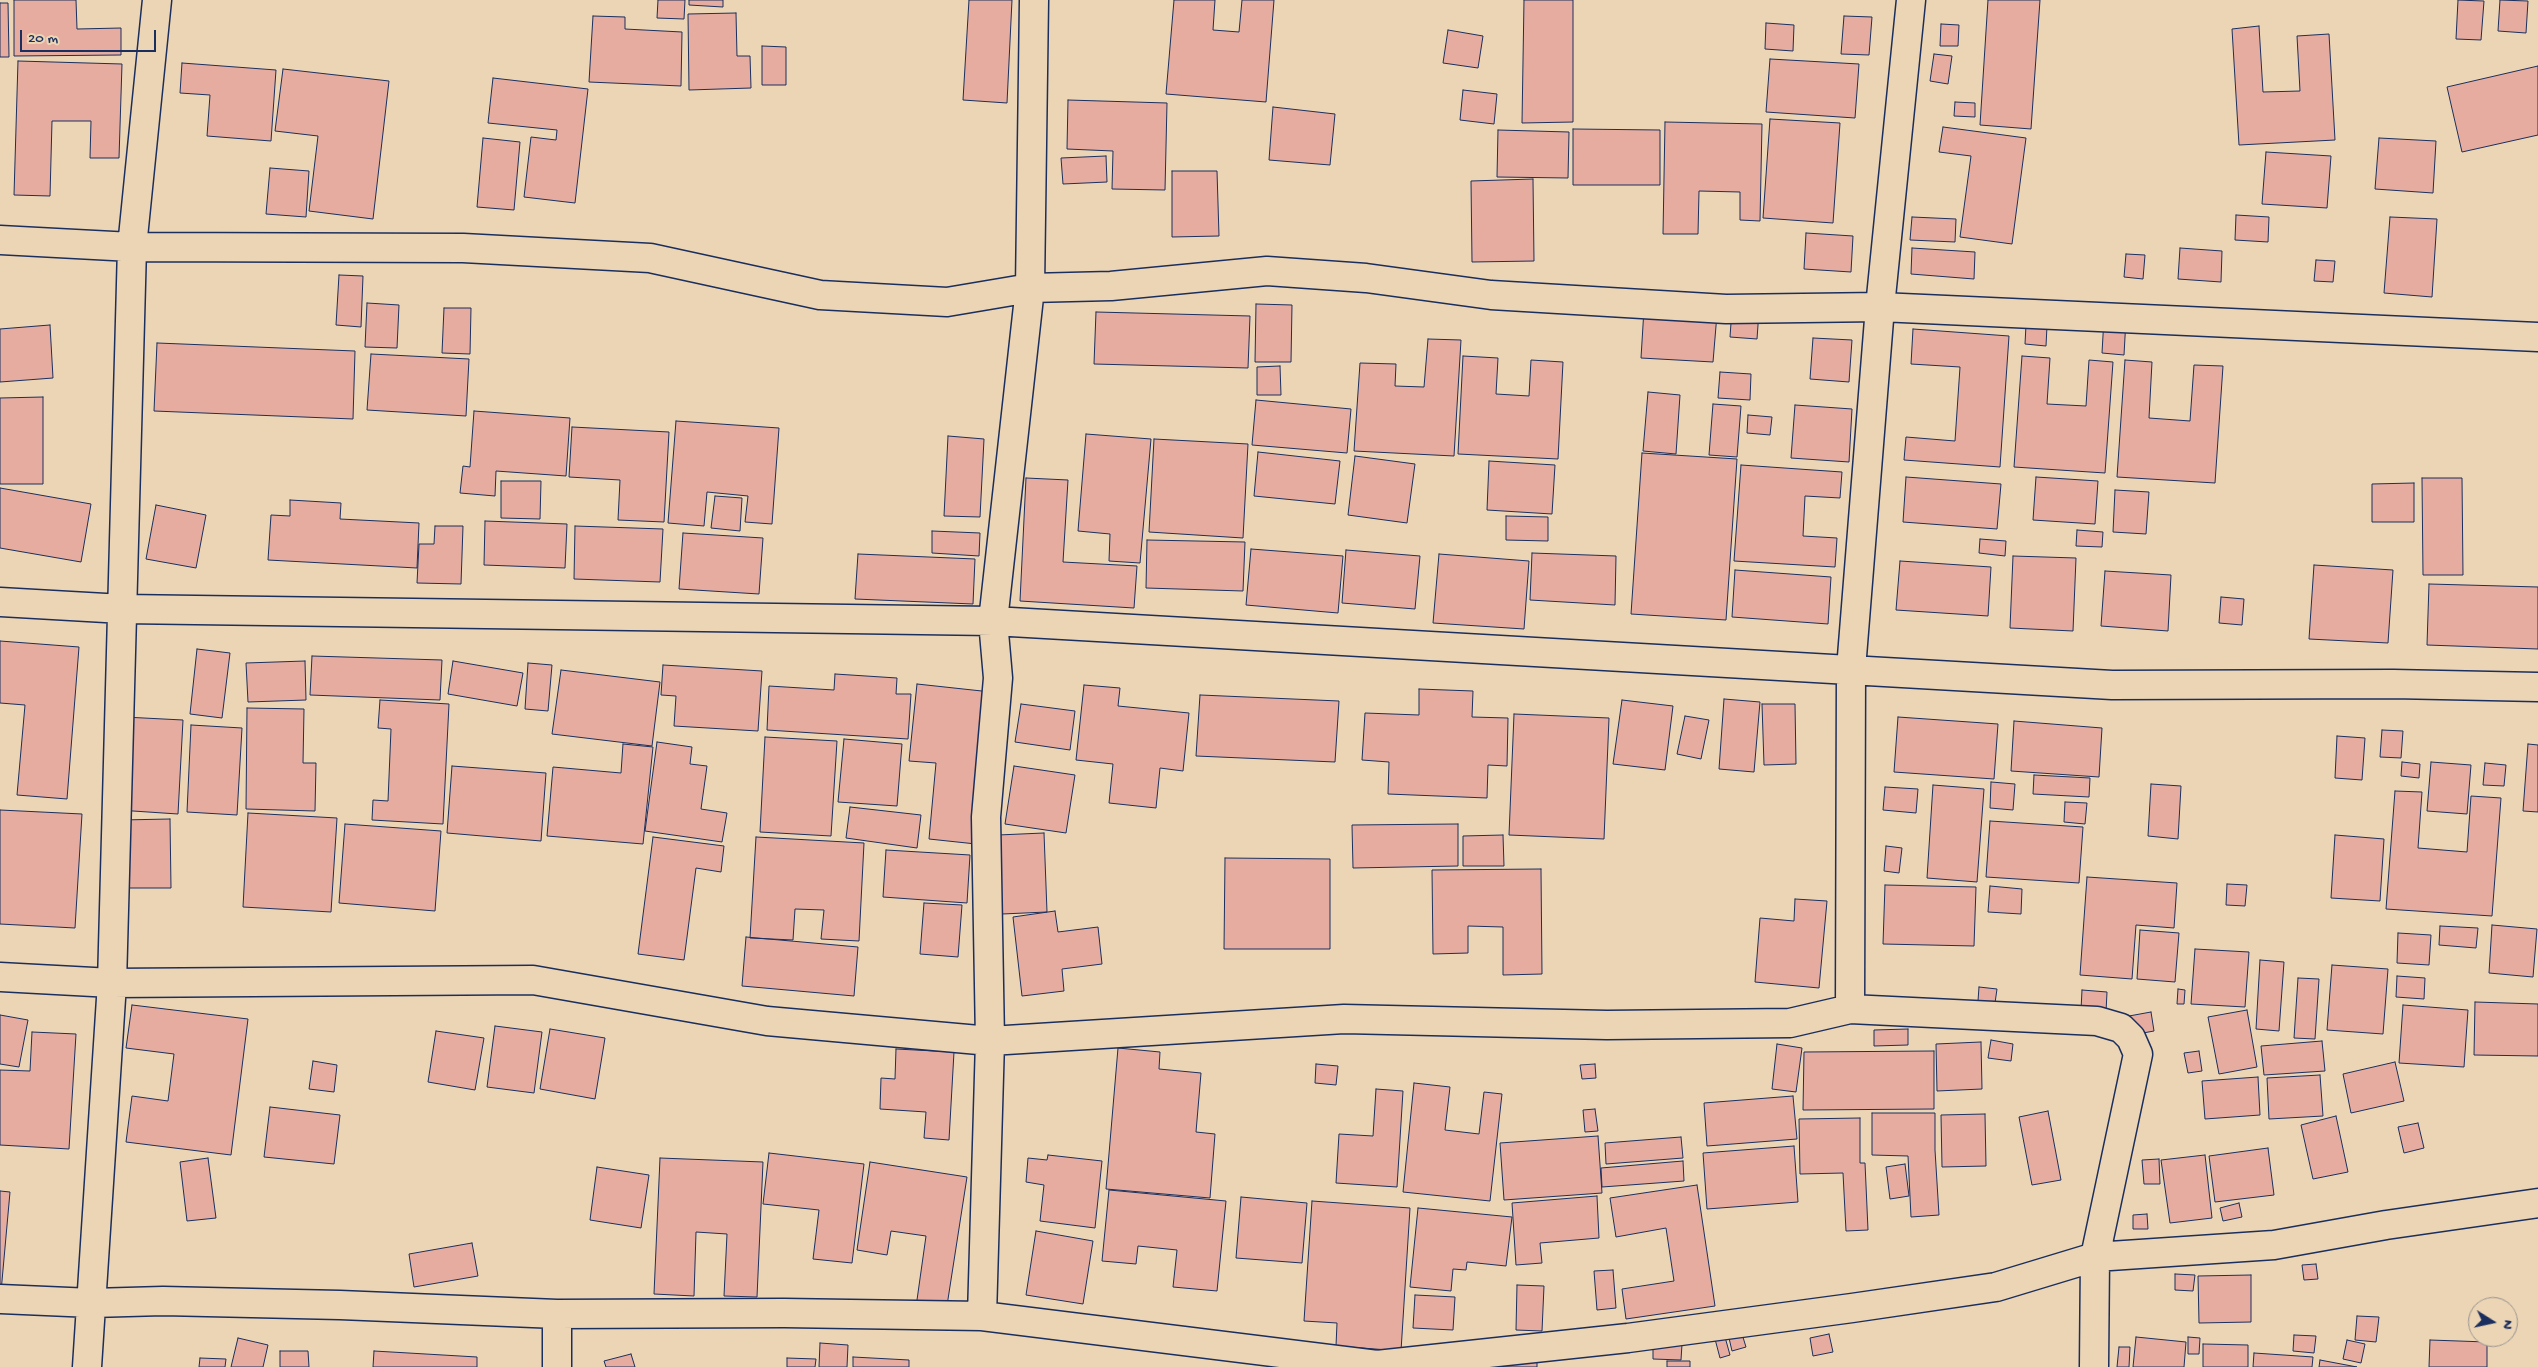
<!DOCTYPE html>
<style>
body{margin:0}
#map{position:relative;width:2538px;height:1367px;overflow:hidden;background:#ecd5b4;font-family:"Gochi Hand",sans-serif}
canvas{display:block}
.north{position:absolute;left:2468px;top:1297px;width:50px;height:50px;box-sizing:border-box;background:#ecd5b4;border:1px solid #989392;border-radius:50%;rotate:100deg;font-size:14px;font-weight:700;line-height:20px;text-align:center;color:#1b2f5e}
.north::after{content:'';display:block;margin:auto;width:18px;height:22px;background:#1b2f5e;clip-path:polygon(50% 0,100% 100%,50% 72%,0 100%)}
.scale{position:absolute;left:20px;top:30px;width:136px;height:22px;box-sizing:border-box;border:2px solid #1b2f5e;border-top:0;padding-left:6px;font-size:15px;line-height:18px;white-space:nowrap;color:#1b2f5e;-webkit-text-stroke:4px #ecd5b4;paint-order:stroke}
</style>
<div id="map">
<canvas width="2538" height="1367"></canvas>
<div class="north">N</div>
<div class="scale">20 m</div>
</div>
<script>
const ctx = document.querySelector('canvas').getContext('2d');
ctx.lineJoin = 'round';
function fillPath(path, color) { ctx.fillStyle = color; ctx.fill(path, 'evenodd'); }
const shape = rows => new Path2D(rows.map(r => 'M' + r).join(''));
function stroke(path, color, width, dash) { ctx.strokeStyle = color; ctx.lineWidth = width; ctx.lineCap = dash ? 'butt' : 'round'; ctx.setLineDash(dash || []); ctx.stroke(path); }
const building = shape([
 [14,0,76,0,77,29,121,28,121,55,14,56,14,0],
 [658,0,685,0,684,19,657,18,658,0],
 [689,0,723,0,723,7,689,5,689,0],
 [969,0,1012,0,1007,103,963,100,969,0],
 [1174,0,1215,0,1213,30,1239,32,1242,0,1274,0,1266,102,1166,94,1174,0],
 [1524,0,1573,0,1573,122,1522,123,1524,0],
 [1988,0,2040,0,2031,129,1980,125,1988,0],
 [2458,0,2484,1,2481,40,2456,39,2458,0],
 [2500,0,2528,1,2526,33,2498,31,2500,0],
 [0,3,8,3,9,57,0,57,0,3],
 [736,13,737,56,750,56,751,88,689,90,688,14,736,13],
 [593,16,625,17,625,29,682,32,681,86,589,82,593,16],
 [1844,16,1872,17,1869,55,1841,54,1844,16],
 [1766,23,1794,25,1793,51,1765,49,1766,23],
 [1941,24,1959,25,1958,46,1940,46,1941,24],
 [2259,26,2263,92,2300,91,2297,36,2329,34,2335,140,2239,145,2232,29,2259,26],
 [1448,30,1483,36,1478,68,1443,63,1448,30],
 [762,46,786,47,786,85,762,85,762,46],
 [1934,54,1952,56,1948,84,1930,81,1934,54],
 [1770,59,1859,64,1855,118,1766,112,1770,59],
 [18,61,122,64,119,158,90,158,91,121,52,121,50,196,14,195,18,61],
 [182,63,276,70,271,141,207,136,210,95,180,93,182,63],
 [2538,66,2538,135,2462,152,2447,87,2538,66],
 [283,69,389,81,373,219,309,211,318,136,275,131,283,69],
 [493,78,588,89,575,203,524,197,531,137,556,140,557,130,488,123,493,78],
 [1463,90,1497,94,1494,124,1460,120,1463,90],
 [1068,100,1167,103,1165,190,1112,189,1113,151,1067,149,1068,100],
 [1955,102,1975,103,1975,117,1954,116,1955,102],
 [1273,107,1335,114,1330,165,1269,160,1273,107],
 [1770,119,1840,123,1833,223,1763,218,1770,119],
 [1665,122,1762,124,1760,221,1740,220,1740,192,1699,191,1698,234,1663,234,1665,122],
 [1943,127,2026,138,2012,244,1960,237,1971,156,1939,152,1943,127],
 [1573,129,1660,130,1660,185,1573,185,1573,129],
 [1498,130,1569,132,1568,178,1497,177,1498,130],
 [483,138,520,142,514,210,477,207,483,138],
 [2379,138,2436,141,2433,193,2375,189,2379,138],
 [2266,152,2331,156,2327,208,2262,204,2266,152],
 [1106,156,1107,182,1063,184,1061,158,1106,156],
 [270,168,309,171,306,217,266,214,270,168],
 [1172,171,1217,171,1219,236,1172,237,1172,171],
 [1533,179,1534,261,1472,262,1471,181,1533,179],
 [2236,215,2269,217,2268,242,2235,240,2236,215],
 [1912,217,1956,219,1955,242,1910,240,1912,217],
 [2390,217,2437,219,2432,297,2384,293,2390,217],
 [1806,233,1853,236,1851,272,1804,269,1806,233],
 [1912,248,1975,252,1974,279,1911,274,1912,248],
 [2180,248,2222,251,2221,282,2178,279,2180,248],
 [2126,254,2145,255,2143,279,2124,277,2126,254],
 [2316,260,2335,261,2333,282,2314,281,2316,260],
 [339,275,363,276,361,327,336,325,339,275],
 [367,303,399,305,397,348,365,347,367,303],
 [1256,304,1292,305,1291,362,1255,362,1256,304],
 [444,308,471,308,470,354,442,353,444,308],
 [1644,309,1717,314,1713,362,1641,358,1644,309],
 [1732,309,1759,311,1757,339,1730,337,1732,309],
 [1096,312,1250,316,1248,368,1094,364,1096,312],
 [2104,318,2126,319,2124,355,2102,353,2104,318],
 [50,325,53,378,0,382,0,329,50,325],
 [2026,325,2047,326,2046,346,2025,344,2026,325],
 [1913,329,2009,336,2000,467,1904,460,1906,437,1955,441,1960,367,1911,364,1913,329],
 [1813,338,1852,340,1849,382,1810,379,1813,338],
 [1428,339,1461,340,1454,456,1354,451,1360,363,1396,364,1395,386,1424,387,1428,339],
 [157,343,355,351,353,419,154,411,157,343],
 [371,354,469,359,466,416,367,410,371,354],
 [1463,356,1498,358,1496,394,1529,396,1531,360,1563,362,1558,459,1458,454,1463,356],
 [2022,356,2050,358,2047,404,2086,406,2089,360,2113,362,2105,473,2014,467,2022,356],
 [2125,360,2152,362,2149,418,2190,421,2194,365,2223,366,2215,483,2117,477,2125,360],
 [1280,366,1281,395,1257,395,1257,367,1280,366],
 [1720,372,1751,374,1750,400,1718,398,1720,372],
 [1648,392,1680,395,1676,454,1643,451,1648,392],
 [43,397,43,484,0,484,0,398,43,397],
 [1256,400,1351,409,1347,453,1252,445,1256,400],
 [1713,404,1741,406,1737,457,1709,455,1713,404],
 [1795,405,1852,409,1849,462,1791,458,1795,405],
 [474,411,570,418,566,476,496,471,495,496,460,493,463,466,470,467,474,411],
 [1748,415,1772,417,1770,435,1747,433,1748,415],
 [676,421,779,428,772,524,745,522,748,496,707,492,704,526,668,523,676,421],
 [572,427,669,432,664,522,618,520,620,480,569,477,572,427],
 [1086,434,1151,439,1140,563,1109,561,1110,534,1078,531,1086,434],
 [948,436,984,439,980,517,944,516,948,436],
 [1154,439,1248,444,1243,538,1149,532,1154,439],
 [1258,452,1340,461,1335,504,1254,496,1258,452],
 [1642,453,1737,459,1726,620,1631,614,1642,453],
 [1355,456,1415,464,1407,523,1348,515,1355,456],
 [1489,461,1555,465,1552,514,1487,510,1489,461],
 [1741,465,1842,472,1840,498,1805,496,1803,536,1837,538,1835,567,1734,561,1741,465],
 [1906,477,2001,484,1997,529,1903,522,1906,477],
 [2036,477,2098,481,2095,524,2033,520,2036,477],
 [1026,478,1068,480,1063,562,1137,566,1134,608,1020,601,1026,478],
 [2422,478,2462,478,2463,575,2423,575,2422,478],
 [501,481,541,481,540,519,501,518,501,481],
 [2414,483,2414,522,2372,522,2372,484,2414,483],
 [0,488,91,504,81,562,0,548,0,488],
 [2115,490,2149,492,2146,534,2113,532,2115,490],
 [715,496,742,498,740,531,711,528,715,496],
 [290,500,341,503,340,519,419,523,417,568,268,560,271,515,290,516,290,500],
 [156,505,206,515,196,568,146,559,156,505],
 [1506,516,1548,517,1548,541,1506,540,1506,516],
 [485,521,567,524,565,568,484,565,485,521],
 [435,526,463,526,461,584,417,583,419,544,434,544,435,526],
 [575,526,663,529,660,582,574,579,575,526],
 [2077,530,2103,532,2102,547,2076,546,2077,530],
 [932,531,980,533,979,556,932,553,932,531],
 [683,533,763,538,759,594,679,589,683,533],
 [1980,539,2006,541,2005,556,1979,553,1980,539],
 [1147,540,1245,542,1243,591,1146,588,1147,540],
 [1251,549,1343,556,1338,613,1246,605,1251,549],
 [1346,550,1420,556,1415,609,1342,603,1346,550],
 [1532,553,1616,556,1615,605,1530,600,1532,553],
 [858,554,975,559,973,604,855,599,858,554],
 [1439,554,1529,561,1524,629,1433,623,1439,554],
 [2013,556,2076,558,2073,631,2010,628,2013,556],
 [1900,561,1991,567,1988,616,1896,610,1900,561],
 [2314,565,2393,570,2388,643,2309,639,2314,565],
 [1735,570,1831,577,1828,624,1732,617,1735,570],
 [2105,571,2171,575,2168,631,2101,626,2105,571],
 [2429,584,2538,587,2538,649,2427,645,2429,584],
 [2221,597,2244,599,2242,625,2219,623,2221,597],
 [0,641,79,647,67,799,17,795,25,705,0,703,0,641],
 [197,649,230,653,222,718,190,714,197,649],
 [312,656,442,660,440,700,310,695,312,656],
 [305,661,306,700,248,702,246,663,305,661],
 [453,661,523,673,517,706,448,694,453,661],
 [528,663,552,665,548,711,525,709,528,663],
 [663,665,762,671,758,731,674,726,676,696,661,695,663,665],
 [561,670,660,682,652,746,552,734,561,670],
 [835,674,897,678,896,694,911,694,908,739,767,730,769,686,834,690,835,674],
 [917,684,991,692,976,844,929,839,936,763,909,761,917,684],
 [1084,685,1120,688,1118,706,1189,713,1183,771,1160,768,1156,808,1109,803,1113,764,1076,760,1084,685],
 [1419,689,1473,691,1472,717,1508,718,1507,766,1488,765,1487,798,1388,794,1389,762,1362,760,1365,713,1419,715,1419,689],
 [1200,695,1339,701,1335,762,1196,756,1200,695],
 [1724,699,1760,702,1754,772,1719,769,1724,699],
 [380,700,449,704,443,824,372,820,373,800,388,801,391,729,378,728,380,700],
 [1622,700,1673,706,1665,770,1613,764,1622,700],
 [1021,704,1075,711,1070,750,1015,742,1021,704],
 [1762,704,1795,704,1796,764,1764,765,1762,704],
 [247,708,304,709,303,763,316,763,315,811,246,809,247,708],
 [1514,714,1609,718,1604,839,1509,835,1514,714],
 [1685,716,1709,720,1701,759,1677,754,1685,716],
 [124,717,183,720,178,814,118,810,124,717],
 [1898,717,1998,724,1994,779,1894,772,1898,717],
 [2014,721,2102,728,2099,777,2011,771,2014,721],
 [191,725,242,728,237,815,187,812,191,725],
 [2382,730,2403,731,2401,758,2380,757,2382,730],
 [2337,736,2365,738,2362,780,2335,778,2337,736],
 [765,737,837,741,831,836,760,832,765,737],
 [844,739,902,744,897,806,838,802,844,739],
 [657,742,692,747,690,764,707,766,701,809,727,813,722,842,645,831,657,742],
 [623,744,653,747,643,844,547,836,553,767,621,773,623,744],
 [2528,744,2538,745,2538,812,2523,811,2528,744],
 [2402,762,2420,764,2419,778,2401,776,2402,762],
 [2431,762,2471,765,2467,814,2427,811,2431,762],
 [2485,763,2506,765,2504,786,2483,785,2485,763],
 [452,766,546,773,541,841,447,833,452,766],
 [1014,766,1075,775,1066,833,1005,824,1014,766],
 [2034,775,2090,778,2089,797,2033,794,2034,775],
 [1991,782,2015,784,2013,810,1990,808,1991,782],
 [2151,784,2181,786,2178,839,2148,836,2151,784],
 [1933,785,1984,789,1977,882,1927,878,1933,785],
 [1885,787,1918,789,1916,813,1883,810,1885,787],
 [2395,791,2422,792,2418,848,2467,852,2471,796,2501,798,2492,916,2386,909,2395,791],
 [2065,802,2087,803,2085,824,2064,822,2065,802],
 [850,807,921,815,917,848,846,838,850,807],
 [0,810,82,814,75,928,0,924,0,810],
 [248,813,337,818,331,912,243,907,248,813],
 [170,819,171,888,122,888,121,820,170,819],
 [1990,821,2083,827,2079,883,1986,877,1990,821],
 [345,824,441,831,435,911,339,903,345,824],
 [1458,824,1458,866,1353,868,1352,825,1458,824],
 [1044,833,1047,912,1002,914,998,835,1044,833],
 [1503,835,1504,866,1463,866,1463,836,1503,835],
 [2335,835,2384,839,2380,901,2331,898,2335,835],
 [653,837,724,846,721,872,696,868,684,960,638,954,653,837],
 [756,837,864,843,859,941,821,939,824,910,795,909,793,940,750,938,756,837],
 [1886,846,1902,848,1899,873,1884,871,1886,846],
 [886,850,970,855,967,903,883,897,886,850],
 [1225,858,1330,859,1330,949,1224,949,1225,858],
 [1541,869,1542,974,1503,975,1503,927,1468,926,1468,953,1433,954,1432,870,1541,869],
 [2087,877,2177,883,2174,928,2136,925,2132,979,2080,975,2087,877],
 [2227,884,2247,885,2245,906,2226,905,2227,884],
 [1885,885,1976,887,1974,946,1883,944,1885,885],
 [1990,886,2022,889,2021,914,1988,912,1990,886],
 [1795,899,1827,901,1819,988,1755,982,1760,918,1794,921,1795,899],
 [924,903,962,905,958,957,920,954,924,903],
 [1055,911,1058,932,1098,927,1102,964,1062,969,1064,991,1022,996,1013,917,1055,911],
 [2492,925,2537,929,2533,977,2489,973,2492,925],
 [2440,926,2478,928,2476,948,2439,945,2440,926],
 [2140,930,2179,933,2175,982,2137,979,2140,930],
 [2398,933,2431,935,2429,965,2397,963,2398,933],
 [746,937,858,947,854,996,742,986,746,937],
 [2195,949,2249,952,2245,1007,2191,1004,2195,949],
 [2260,960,2284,962,2279,1031,2256,1029,2260,960],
 [2332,965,2388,969,2383,1034,2327,1030,2332,965],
 [2397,976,2425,978,2424,999,2396,997,2397,976],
 [2298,978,2319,979,2315,1039,2294,1038,2298,978],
 [1979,987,1997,989,1995,1003,1978,1001,1979,987],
 [2178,989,2185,990,2184,1004,2177,1004,2178,989],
 [2082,990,2107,992,2106,1012,2081,1010,2082,990],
 [2475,1002,2538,1004,2538,1056,2474,1055,2475,1002],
 [132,1005,248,1019,231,1155,126,1142,132,1096,168,1101,174,1054,126,1048,132,1005],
 [2403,1005,2468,1010,2464,1067,2399,1063,2403,1005],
 [2247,1010,2257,1067,2219,1074,2208,1017,2247,1010],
 [2151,1012,2154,1031,2132,1035,2129,1016,2151,1012],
 [0,1015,28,1020,19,1067,0,1064,0,1015],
 [495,1026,542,1032,534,1093,487,1087,495,1026],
 [550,1029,605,1038,595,1099,540,1089,550,1029],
 [1908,1029,1908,1045,1874,1046,1874,1030,1908,1029],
 [436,1031,484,1038,475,1090,428,1082,436,1031],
 [32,1032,76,1034,69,1149,0,1145,0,1070,30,1071,32,1032],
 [1991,1040,2013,1044,2011,1061,1988,1058,1991,1040],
 [2322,1041,2325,1071,2264,1075,2261,1046,2322,1041],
 [1981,1042,1982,1089,1937,1091,1936,1044,1981,1042],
 [1777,1044,1802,1048,1796,1092,1772,1089,1777,1044],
 [1118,1048,1160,1052,1159,1069,1201,1073,1196,1132,1215,1134,1210,1198,1106,1189,1118,1048],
 [896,1049,954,1052,949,1140,924,1138,926,1112,880,1109,881,1078,895,1079,896,1049],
 [1934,1051,1934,1109,1803,1110,1804,1052,1934,1051],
 [2199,1051,2202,1071,2188,1073,2184,1053,2199,1051],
 [313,1061,337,1065,334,1092,309,1089,313,1061],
 [2395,1062,2404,1101,2351,1113,2343,1074,2395,1062],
 [1316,1064,1338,1066,1336,1085,1315,1083,1316,1064],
 [1595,1064,1596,1078,1582,1079,1580,1065,1595,1064],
 [2320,1075,2323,1116,2269,1119,2267,1078,2320,1075],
 [2258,1077,2260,1115,2205,1119,2202,1081,2258,1077],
 [1414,1083,1450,1087,1445,1130,1479,1134,1484,1092,1502,1094,1490,1201,1403,1192,1414,1083],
 [1376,1089,1403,1091,1397,1187,1336,1183,1339,1134,1373,1136,1376,1089],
 [1793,1096,1797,1139,1707,1146,1704,1103,1793,1096],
 [270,1107,340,1115,334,1164,264,1157,270,1107],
 [1595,1109,1598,1131,1585,1132,1583,1110,1595,1109],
 [2048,1111,2061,1180,2032,1185,2019,1117,2048,1111],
 [1872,1113,1935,1113,1935,1150,1939,1215,1911,1217,1908,1156,1872,1155,1872,1113],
 [1985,1114,1986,1166,1942,1167,1941,1115,1985,1114],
 [2336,1116,2348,1172,2313,1179,2301,1125,2336,1116],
 [1860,1118,1860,1163,1865,1163,1868,1230,1846,1231,1843,1173,1800,1174,1799,1119,1860,1118],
 [2418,1123,2424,1148,2404,1153,2398,1127,2418,1123],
 [1598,1136,1602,1193,1504,1200,1500,1143,1598,1136],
 [1681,1137,1683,1158,1606,1164,1605,1143,1681,1137],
 [1794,1146,1798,1202,1707,1209,1703,1153,1794,1146],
 [2268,1148,2274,1195,2215,1202,2209,1156,2268,1148],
 [769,1153,864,1164,852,1263,813,1259,819,1210,763,1204,769,1153],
 [1048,1155,1102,1161,1095,1228,1040,1221,1044,1185,1026,1182,1028,1158,1047,1160,1048,1155],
 [2205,1155,2212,1218,2170,1223,2161,1160,2205,1155],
 [208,1158,216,1218,187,1221,180,1162,208,1158],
 [660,1158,763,1162,757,1297,724,1296,727,1234,696,1232,694,1296,654,1294,660,1158],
 [2159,1159,2160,1184,2144,1184,2142,1160,2159,1159],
 [1683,1161,1684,1181,1602,1187,1601,1168,1683,1161],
 [870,1162,967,1177,946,1312,916,1307,926,1236,891,1231,887,1255,857,1250,870,1162],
 [1905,1164,1909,1196,1890,1199,1886,1167,1905,1164],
 [597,1167,649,1175,641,1228,590,1220,597,1167],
 [1697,1185,1715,1306,1626,1319,1622,1289,1674,1281,1666,1228,1616,1237,1610,1198,1697,1185],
 [1109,1190,1226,1201,1217,1291,1173,1287,1177,1250,1138,1246,1136,1264,1102,1261,1109,1190],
 [0,1191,10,1192,1,1292,0,1292,0,1191],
 [1597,1196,1599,1238,1540,1243,1542,1263,1516,1265,1512,1203,1597,1196],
 [1241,1197,1307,1203,1302,1263,1236,1258,1241,1197],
 [1312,1201,1410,1208,1401,1351,1336,1346,1337,1323,1304,1321,1312,1201],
 [2239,1203,2242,1217,2223,1221,2220,1208,2239,1203],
 [1418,1208,1512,1217,1506,1266,1467,1262,1466,1270,1453,1269,1451,1291,1410,1287,1418,1208],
 [2147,1214,2148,1229,2133,1229,2133,1215,2147,1214],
 [1036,1231,1093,1241,1083,1304,1026,1295,1036,1231],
 [472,1243,478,1276,414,1287,409,1254,472,1243],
 [2316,1264,2318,1279,2304,1280,2302,1265,2316,1264],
 [1613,1270,1616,1308,1597,1310,1594,1271,1613,1270],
 [2175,1274,2195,1275,2193,1291,2175,1290,2175,1274],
 [2251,1275,2251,1322,2199,1323,2198,1276,2251,1275],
 [1517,1285,1544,1286,1542,1331,1516,1330,1517,1285],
 [1415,1295,1455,1297,1453,1330,1413,1328,1415,1295],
 [2357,1316,2379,1317,2376,1342,2355,1340,2357,1316],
 [1742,1334,1746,1347,1732,1351,1729,1338,1742,1334],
 [1829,1334,1833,1352,1813,1356,1810,1338,1829,1334],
 [2294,1335,2316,1336,2314,1353,2293,1351,2294,1335],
 [1725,1337,1730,1355,1720,1358,1715,1339,1725,1337],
 [2136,1337,2186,1342,2184,1367,2133,1367,2136,1337],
 [2188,1337,2200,1338,2199,1354,2188,1354,2188,1337],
 [238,1338,268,1345,263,1367,231,1367,238,1338],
 [2347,1340,2365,1344,2361,1363,2343,1359,2347,1340],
 [2430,1340,2487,1342,2487,1367,2429,1367,2430,1340],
 [820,1343,848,1345,847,1367,819,1367,820,1343],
 [1653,1344,1682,1344,1681,1360,1653,1359,1653,1344],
 [2203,1344,2248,1345,2248,1367,2203,1367,2203,1344],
 [2119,1347,2130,1347,2129,1367,2117,1367,2119,1347],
 [280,1351,308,1351,309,1367,280,1367,280,1351],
 [374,1351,477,1357,477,1367,373,1367,374,1351],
 [2254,1353,2313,1357,2312,1367,2253,1367,2254,1353],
 [631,1354,635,1367,606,1367,604,1361,631,1354],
 [853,1357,909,1360,909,1367,853,1367,853,1357],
 [200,1358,226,1359,225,1367,199,1367,200,1358],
 [787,1358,816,1359,815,1367,787,1367,787,1358],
 [2320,1360,2357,1367,2319,1367,2320,1360],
 [1667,1361,1690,1361,1690,1367,1667,1367,1667,1361],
 [1537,1362,1537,1367,1440,1367,1537,1362]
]);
const street = shape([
 [0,240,132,247,463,248,650,258,820,295,947,302,1030,288,1111,286,1267,271,1366,278,1491,295,1726,309,1880,307,2538,337],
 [0,602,123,609,993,621,2112,685,2393,684,2538,687],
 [0,977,112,983,533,980,767,1021,990,1041,1344,1019,1607,1025,1790,1023,1850,1009,2097,1021,2121,1028,2131,1038,2138,1054,2095,1257,2094,1367],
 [1850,1009,1851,669,1880,307,1911,0],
 [0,1299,92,1303,163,1301,340,1305,557,1314,784,1313,982,1316,1377,1365,1628,1338,1852,1308,1996,1287,2095,1257,2274,1245,2386,1225,2538,1203],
 [982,1316,990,1041,986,817,998,678,993,621,1030,288,1034,0],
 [87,1367,112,983,132,247,157,0],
 [557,1367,557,1314]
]);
fillPath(building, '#e5ac9f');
stroke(building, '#1b2f5e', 1);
stroke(street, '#1b2f5e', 31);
stroke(street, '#ecd5b4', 28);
</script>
